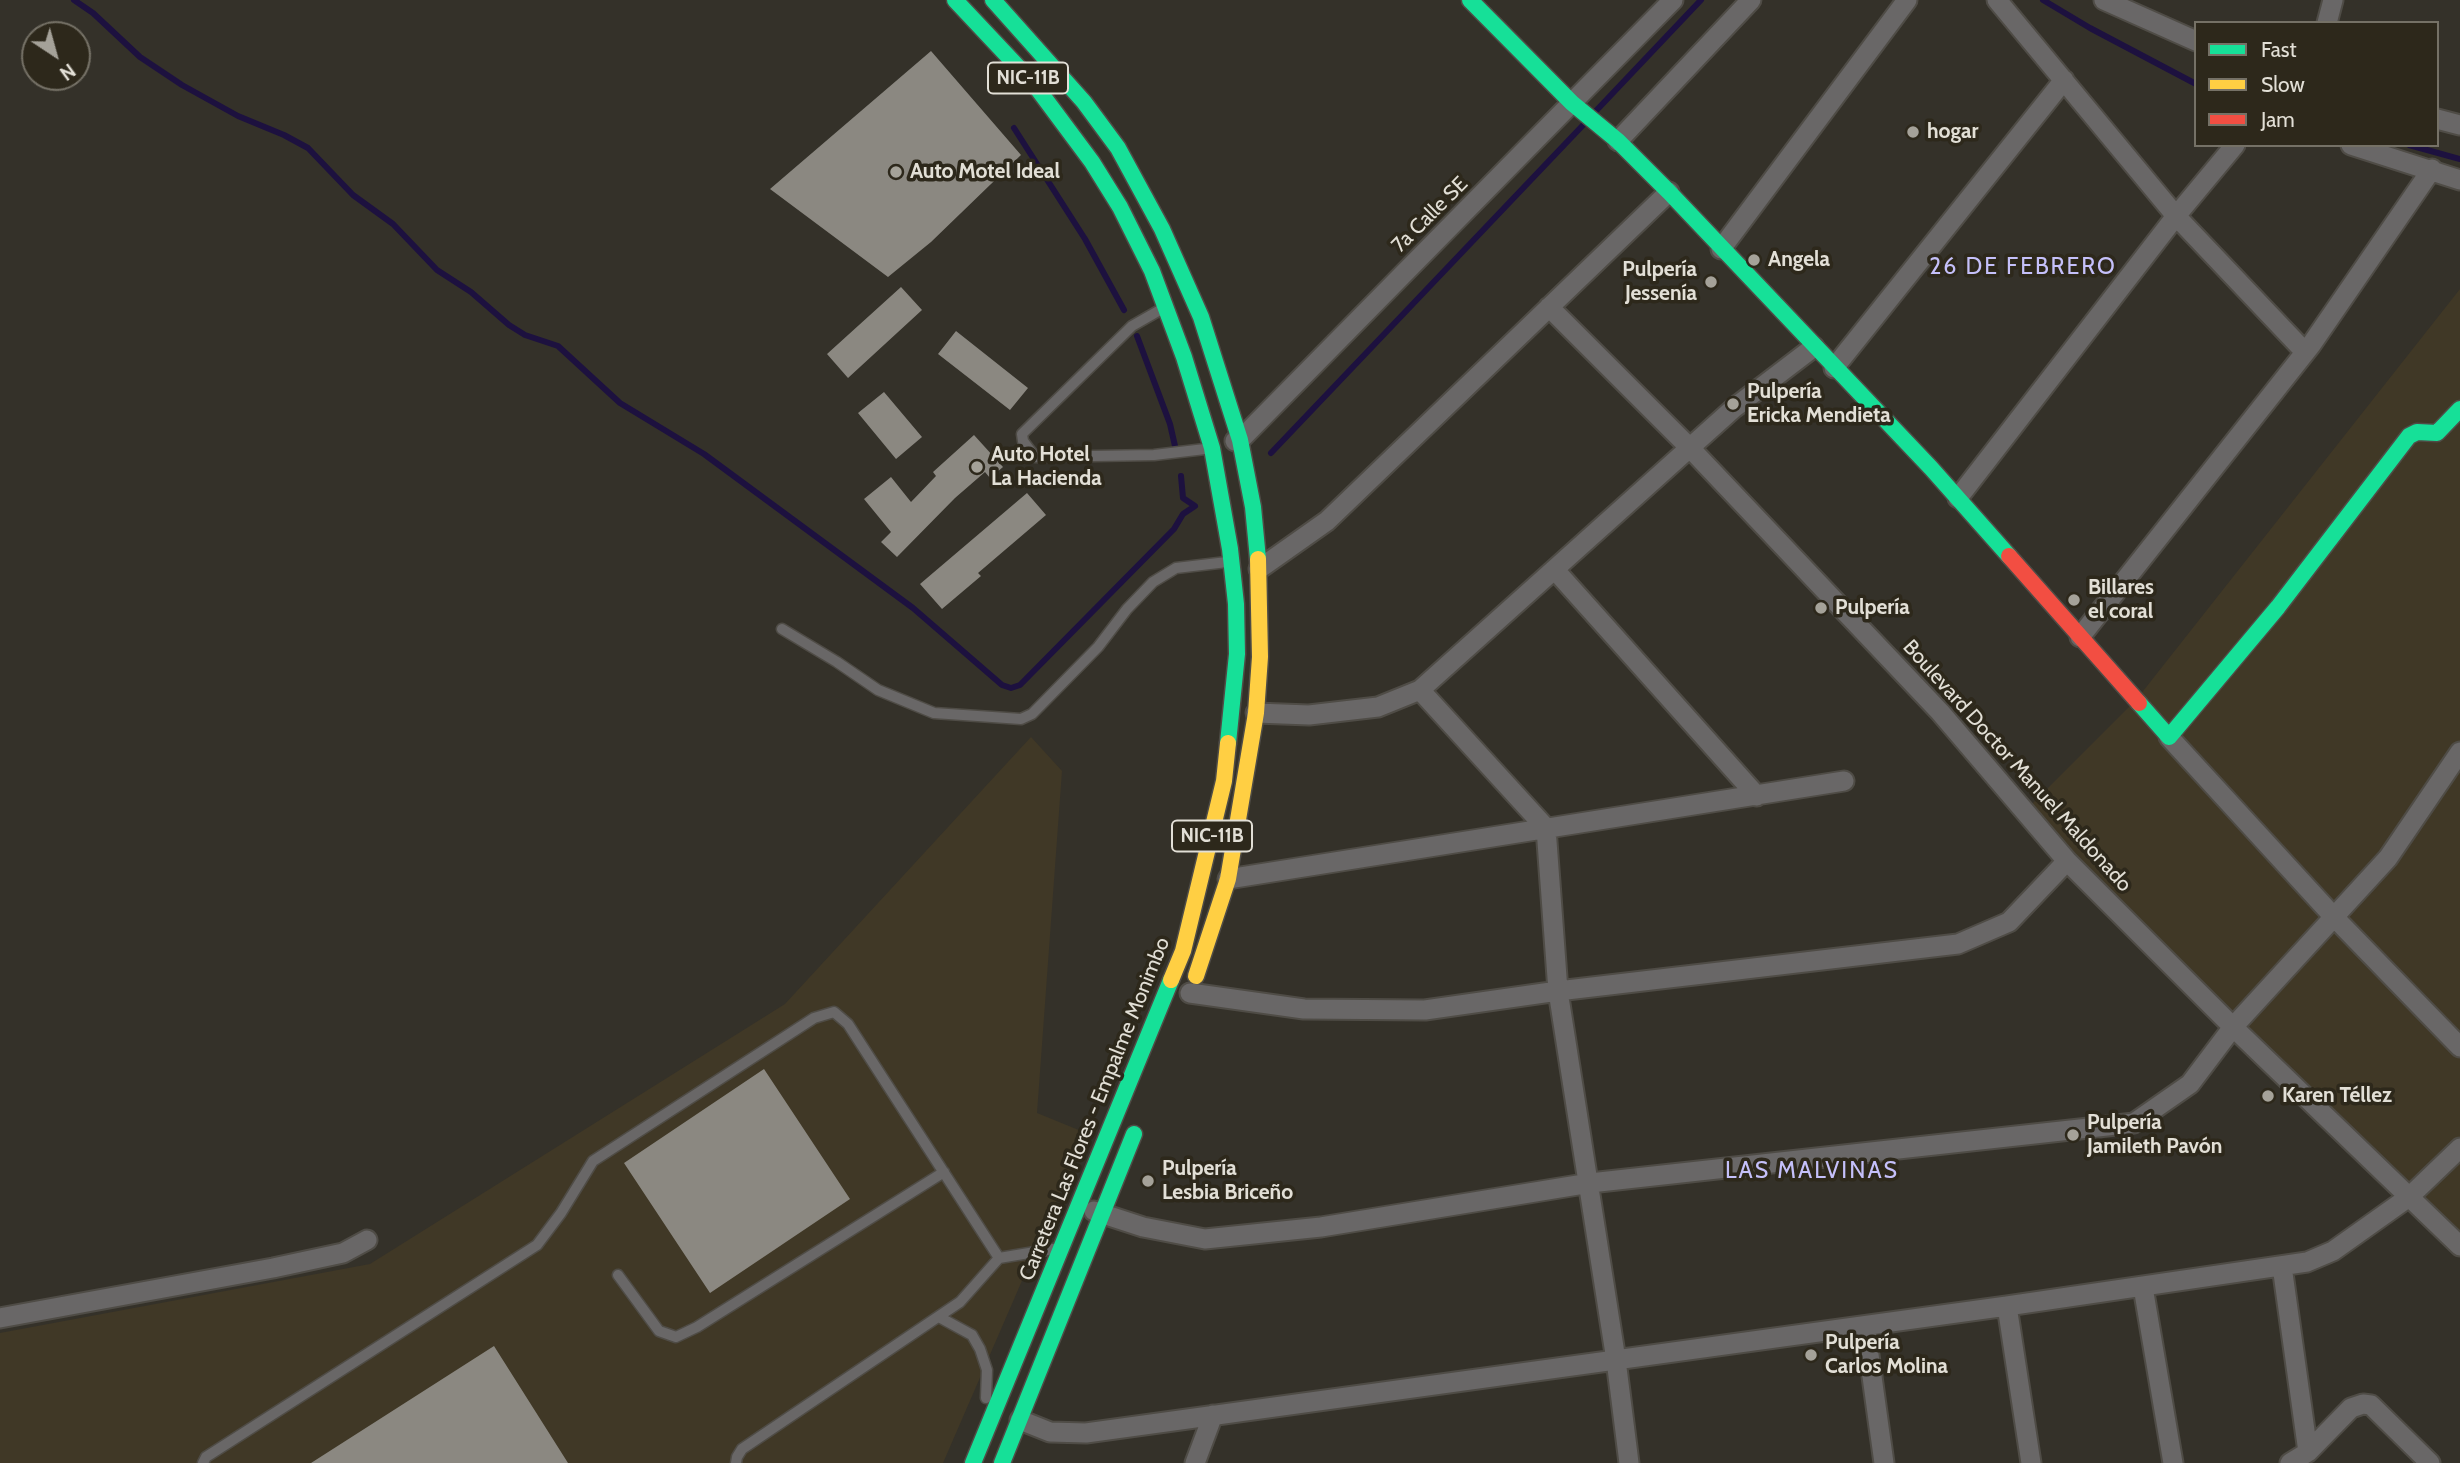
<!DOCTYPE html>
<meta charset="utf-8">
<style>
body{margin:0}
#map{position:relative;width:2460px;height:1463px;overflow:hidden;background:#343129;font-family:Cabin,sans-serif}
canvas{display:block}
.legend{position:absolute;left:2194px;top:21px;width:245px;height:126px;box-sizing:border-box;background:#2d281b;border:2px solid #757166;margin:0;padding:9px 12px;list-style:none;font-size:21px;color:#e2dfd6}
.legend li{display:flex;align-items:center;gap:14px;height:35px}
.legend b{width:35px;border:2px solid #757166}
.north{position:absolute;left:21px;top:21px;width:70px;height:70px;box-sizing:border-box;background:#2d281b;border:2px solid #757166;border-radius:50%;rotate:144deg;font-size:19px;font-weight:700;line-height:28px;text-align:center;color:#e2dfd6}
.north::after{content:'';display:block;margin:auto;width:24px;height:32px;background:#a5a299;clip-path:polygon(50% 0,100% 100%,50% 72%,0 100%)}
</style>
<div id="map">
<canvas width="2460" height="1463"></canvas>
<ul class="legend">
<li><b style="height:9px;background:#16e098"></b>Fast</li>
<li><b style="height:9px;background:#ffcf43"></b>Slow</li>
<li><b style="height:9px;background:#f24e42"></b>Jam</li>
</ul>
<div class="north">N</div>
</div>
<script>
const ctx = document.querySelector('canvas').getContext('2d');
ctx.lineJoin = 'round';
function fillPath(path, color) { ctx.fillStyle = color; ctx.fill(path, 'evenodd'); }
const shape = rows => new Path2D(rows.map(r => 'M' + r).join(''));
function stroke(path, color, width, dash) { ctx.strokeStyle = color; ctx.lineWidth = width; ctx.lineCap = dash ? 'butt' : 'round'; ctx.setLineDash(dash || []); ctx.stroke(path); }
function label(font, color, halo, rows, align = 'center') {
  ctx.font = font + ' Cabin,sans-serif'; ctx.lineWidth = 7; ctx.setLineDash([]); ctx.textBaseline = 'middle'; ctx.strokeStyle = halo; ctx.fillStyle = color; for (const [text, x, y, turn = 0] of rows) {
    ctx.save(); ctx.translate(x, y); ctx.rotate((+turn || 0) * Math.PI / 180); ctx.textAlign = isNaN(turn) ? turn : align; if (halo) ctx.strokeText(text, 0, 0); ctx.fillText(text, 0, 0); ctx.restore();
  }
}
const built = shape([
 [2460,289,2460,1246,2025,811,2136,700],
 [1031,737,1062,771,1037,1113,1086,1133,943,1463,0,1463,0,1333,370,1264,785,1004]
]);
const stream = shape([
 [74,0,93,13,140,57,182,85,238,116,284,135,308,148,353,195,393,224,437,270,471,292,509,325,525,335,558,346,620,403,704,454,913,608,1002,685,1011,688,1020,685,1174,529,1183,514,1195,506,1183,498,1181,476],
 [2043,0,2090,28,2196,84],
 [1593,114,1701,0],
 [1014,128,1085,239,1124,310],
 [2409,145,2460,159],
 [1137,336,1170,424,1175,446],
 [1271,453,1586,122]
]);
const building = shape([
 [931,51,1021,155,931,242,888,277,770,189],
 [901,287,922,310,848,378,827,354],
 [956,331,1028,388,1010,410,938,354],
 [884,392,922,437,896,459,858,413],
 [974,435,1003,467,990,478,985,472,955,498,897,557,881,542,891,532,864,499,891,477,911,502,936,476,933,472],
 [1027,493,1046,515,978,573,981,576,942,609,920,584],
 [764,1069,850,1199,710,1293,624,1163],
 [494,1346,568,1463,311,1463]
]);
const lane = shape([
 [1160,310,1132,326,1022,434,1023,441,1035,457,1154,455,1205,449],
 [782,629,837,662,878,690,934,713,1021,719,1032,714,1098,647,1127,609,1153,582,1176,568,1227,562],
 [618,1275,659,1331,676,1337,697,1327,944,1172],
 [939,1317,972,1335,980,1349,987,1370,986,1398],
 [203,1463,206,1457,537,1245,561,1213,593,1161,814,1018,834,1012,848,1024,999,1258],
 [736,1463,737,1457,742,1449,960,1302,999,1258,1053,1249]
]);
const street = shape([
 [1997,0,2176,216,2305,352],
 [2104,0,2196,41],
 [2327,23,2333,0],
 [2437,119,2460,125],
 [1618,141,1751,0],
 [2351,145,2460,180],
 [1721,249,1907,0],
 [1549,307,1691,449,1940,712,2067,861,2233,1027,2460,1246],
 [1834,368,2064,80],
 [1235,441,1240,440,1673,0],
 [1958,498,2176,216,2235,145],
 [1259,569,1327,521,1669,192],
 [1555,570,1757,796],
 [2080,637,2311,345,2432,169],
 [1420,690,1546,828,1558,991,1616,1360,1629,1463],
 [1256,713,1309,715,1378,707,1420,690,1734,408,1814,347],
 [2169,737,2333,916,2460,1047],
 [1228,879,1844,781],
 [1190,993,1304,1009,1425,1010,1558,991,1958,944,2009,922,2067,861],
 [1094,1211,1143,1227,1205,1239,1321,1227,1590,1183,2134,1123,2190,1084,2233,1027,2388,858,2460,752],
 [2282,1266,2308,1452],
 [2143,1287,2173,1463],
 [2007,1306,2031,1463],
 [0,1318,273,1268,343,1253,367,1240],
 [1865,1326,1884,1463],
 [1020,1420,1050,1432,1086,1433,2007,1306,2307,1262,2333,1251,2409,1197,2460,1148],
 [1195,1463,1213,1415],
 [2290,1463,2308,1452,2351,1408,2363,1404,2371,1405,2430,1463]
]);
const fast = shape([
 [955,0,1034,84,1092,162,1120,207,1152,271,1184,357,1212,448,1230,549,1236,604,1237,654,1228,743],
 [993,0,1084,102,1118,148,1162,229,1201,317,1240,440,1253,507,1258,559],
 [1470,0,1572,103,1618,141,1669,192,1931,468,2009,556],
 [2139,703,2169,737,2278,607,2409,436,2417,432,2437,433,2460,409],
 [973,1463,1171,980],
 [1002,1463,1134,1134]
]);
const slow = shape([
 [1196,976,1228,879,1256,713,1260,657,1258,559],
 [1171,980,1183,951,1224,781,1228,743]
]);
const jam = shape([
 [2009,556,2139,703]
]);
const markers = [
 [1913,132,7,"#a5a299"],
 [896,172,7,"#a5a299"],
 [1754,260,7,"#a5a299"],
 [1711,282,7,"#a5a299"],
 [1733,404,7,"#a5a299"],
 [977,467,7,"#a5a299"],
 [2074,600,7,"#a5a299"],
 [1821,608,7,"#a5a299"],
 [2268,1096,7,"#a5a299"],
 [2073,1135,7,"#a5a299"],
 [1148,1181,7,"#a5a299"],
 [1811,1355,7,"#a5a299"]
];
const shields = [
 [1028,78,80],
 [1212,836,80]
];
const shieldNames = [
 ["NIC-11B",1028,78],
 ["NIC-11B",1212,836]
];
const poiNames = [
 ["hogar",1927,132],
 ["Auto Motel Ideal",910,172],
 ["Angela",1768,260],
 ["Pulpería",1697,270,"right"],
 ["Jessenía",1697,294,"right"],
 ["Pulpería",1747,392],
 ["Ericka Mendieta",1747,416],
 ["Auto Hotel",991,455],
 ["La Hacienda",991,479],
 ["Billares",2088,588],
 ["el coral",2088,612],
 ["Pulpería",1835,608],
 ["Karen Téllez",2282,1096],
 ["Pulpería",2087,1123],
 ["Jamileth Pavón",2087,1147],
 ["Pulpería",1162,1169],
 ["Lesbia Briceño",1162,1193],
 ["Pulpería",1825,1343],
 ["Carlos Molina",1825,1367]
];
const streetNames = [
 ["7a Calle SE",1430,215,-45],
 ["Boulevard Doctor Manuel Maldonado",2017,766,48],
 ["Carretera Las Flores - Empalme Monimbo",1095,1109,-68]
];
const neighbourhoodNames = [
 ["26 DE FEBRERO",2023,267],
 ["LAS MALVINAS",1812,1171]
];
fillPath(built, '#403826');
stroke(stream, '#1d113f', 6);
fillPath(building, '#8b8881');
stroke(lane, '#4f4c46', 13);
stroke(street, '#4f4c46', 23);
stroke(fast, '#4f4c46', 19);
stroke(slow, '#4f4c46', 19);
stroke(jam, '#4f4c46', 19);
stroke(lane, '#696767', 10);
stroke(street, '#696767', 19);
stroke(fast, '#16e098', 16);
stroke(slow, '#ffcf43', 16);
stroke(jam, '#f24e42', 16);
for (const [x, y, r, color] of markers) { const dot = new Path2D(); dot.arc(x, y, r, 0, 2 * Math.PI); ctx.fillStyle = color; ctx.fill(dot); stroke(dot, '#2d281b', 2.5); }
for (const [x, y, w] of shields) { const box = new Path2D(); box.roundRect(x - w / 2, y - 15.5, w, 31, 5); ctx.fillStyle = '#2d281b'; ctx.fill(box); stroke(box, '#e2dfd6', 2); }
label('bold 19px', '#e2dfd6', null, shieldNames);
label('bold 21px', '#e2dfd6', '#2d281b', poiNames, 'left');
label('21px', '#e2dfd6', '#2d281b', streetNames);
ctx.letterSpacing = '2px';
label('23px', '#c5c0fa', '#2d281b', neighbourhoodNames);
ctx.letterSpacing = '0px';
</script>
